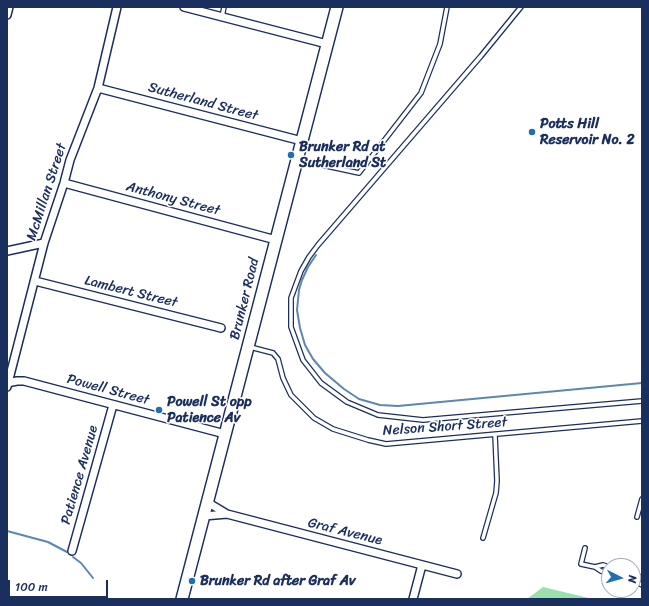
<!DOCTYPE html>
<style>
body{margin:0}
#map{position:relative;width:649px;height:606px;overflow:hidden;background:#fff;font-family:Sriracha,sans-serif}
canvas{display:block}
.frame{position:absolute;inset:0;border:8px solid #1b2f5e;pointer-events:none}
.north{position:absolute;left:601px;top:558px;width:40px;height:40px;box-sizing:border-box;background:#fff;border:1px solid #a4acbf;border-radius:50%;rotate:96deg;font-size:11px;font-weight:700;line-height:16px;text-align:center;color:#1b2f5e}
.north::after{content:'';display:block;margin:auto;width:14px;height:18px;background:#1f6fb2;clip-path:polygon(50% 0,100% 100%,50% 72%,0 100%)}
.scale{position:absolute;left:8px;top:580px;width:100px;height:18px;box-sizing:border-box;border:2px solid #1b2f5e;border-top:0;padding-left:5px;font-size:12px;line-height:14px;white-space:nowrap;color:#1b2f5e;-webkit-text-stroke:3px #fff;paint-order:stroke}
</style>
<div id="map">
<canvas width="649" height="606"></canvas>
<div class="frame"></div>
<div class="north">N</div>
<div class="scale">100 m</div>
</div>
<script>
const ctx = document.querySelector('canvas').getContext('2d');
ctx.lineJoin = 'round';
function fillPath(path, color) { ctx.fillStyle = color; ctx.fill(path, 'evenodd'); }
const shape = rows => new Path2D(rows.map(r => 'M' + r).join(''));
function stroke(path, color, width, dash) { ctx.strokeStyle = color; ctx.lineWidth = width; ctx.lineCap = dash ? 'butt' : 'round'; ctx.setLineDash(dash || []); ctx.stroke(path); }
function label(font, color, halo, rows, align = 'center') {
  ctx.font = font + ' Sriracha,sans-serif'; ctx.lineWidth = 3; ctx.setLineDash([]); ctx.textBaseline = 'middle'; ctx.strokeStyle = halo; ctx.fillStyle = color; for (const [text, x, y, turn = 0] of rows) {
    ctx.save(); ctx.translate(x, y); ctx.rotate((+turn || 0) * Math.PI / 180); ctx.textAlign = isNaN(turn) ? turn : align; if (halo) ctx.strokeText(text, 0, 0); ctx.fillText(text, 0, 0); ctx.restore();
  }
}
const green = shape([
 [543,587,593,599,527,599]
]);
const stream = shape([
 [316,255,308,267,302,280,299,290,297,310,300,328,305,345,313,359,325,373,344,389,359,399,380,405,398,406,642,383],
 [7,531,48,542,67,552],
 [73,557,81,563,93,578]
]);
const service = shape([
 [521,7,481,56,318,245,309,257,301,271,291,298,291,327,303,360,321,383,347,402,378,415,423,420,642,401],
 [222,17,224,7],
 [299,160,359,173,421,93,440,44,447,7],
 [250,347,273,353,278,359,283,378,291,395,314,418,333,429,368,440,386,444,642,421],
 [637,517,642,499],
 [483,538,496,493,497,481,495,435],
 [585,548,581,564,595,567,601,571,609,573],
 [595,567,603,565,609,567],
 [633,573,642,578],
 [633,580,642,585]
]);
const minor = shape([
 [184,7,327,44],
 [7,15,9,7],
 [98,88,302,141],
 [64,183,276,240],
 [7,251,44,243],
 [35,281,221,328],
 [7,383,17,381,24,381,225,434],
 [7,387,44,243,64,183,70,160,98,88,117,7],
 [207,502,227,514,457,574],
 [204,516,227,514],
 [72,551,113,405],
 [413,599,422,565]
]);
const secondary = shape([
 [182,599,337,7]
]);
const markers = [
 [532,132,4,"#1f6fb2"],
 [291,155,4,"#1f6fb2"],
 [159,410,4,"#1f6fb2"],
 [192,581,4,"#1f6fb2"]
];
const streetNames = [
 ["Sutherland Street",203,102,15],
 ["McMillan Street",47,192,-72],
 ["Anthony Street",173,199,15],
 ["Lambert Street",131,292,14],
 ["Brunker Road",245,299,-76],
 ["Powell Street",108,390,15],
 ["Nelson Short Street",445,427,-4],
 ["Patience Avenue",80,475,-74],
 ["Graf Avenue",345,532,14]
];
const poiNames = [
 ["Potts Hill",540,124],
 ["Reservoir No. 2",540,140],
 ["Brunker Rd at",299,147],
 ["Sutherland St",299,163],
 ["Powell St opp",167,402],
 ["Patience Av",167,418],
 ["Brunker Rd after Graf Av",200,581]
];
fillPath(green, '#99e0ad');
stroke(stream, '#5c87b0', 2);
stroke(service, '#1b2f5e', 6);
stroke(minor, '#1b2f5e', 10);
stroke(secondary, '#1b2f5e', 14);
stroke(service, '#fff', 3.5);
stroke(minor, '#fff', 7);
stroke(secondary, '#fff', 11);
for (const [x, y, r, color] of markers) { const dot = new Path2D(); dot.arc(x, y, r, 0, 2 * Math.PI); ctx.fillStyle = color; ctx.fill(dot); stroke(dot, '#fff', 1.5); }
label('14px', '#1b2f5e', '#fff', streetNames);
label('bold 14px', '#1b2f5e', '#fff', poiNames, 'left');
</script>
